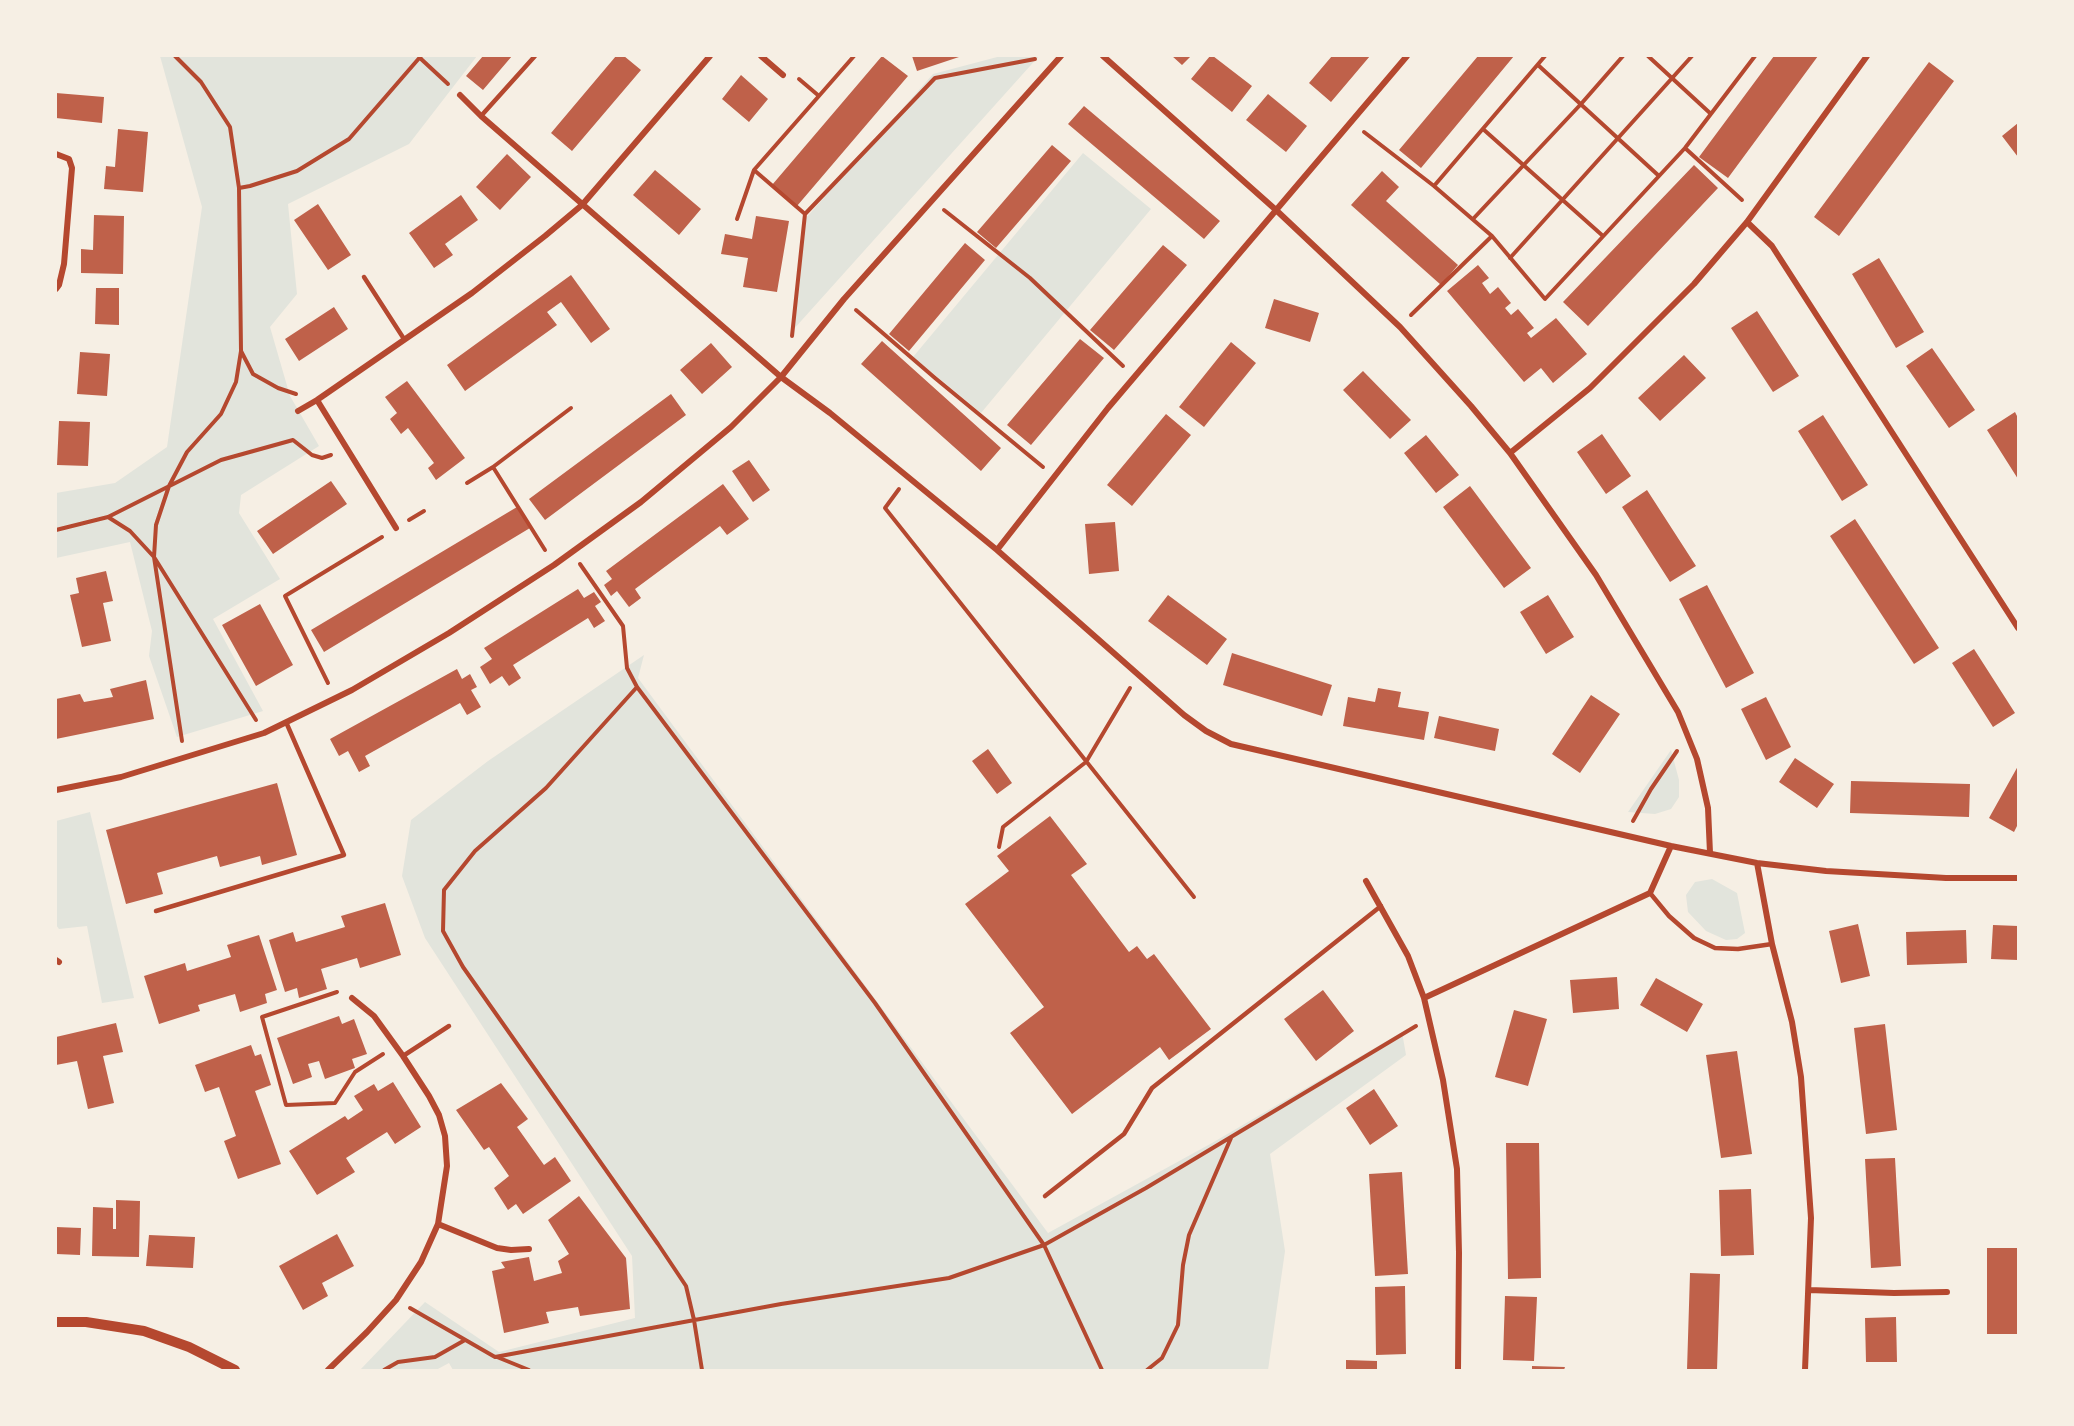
<!DOCTYPE html>
<style>
body{margin:0}
#map{position:relative;width:2074px;height:1426px;overflow:hidden;background:#f6efe4;font-family:"Golos Text",sans-serif}
canvas{display:block}
.frame{position:absolute;inset:0;border:57px solid #f6efe4;pointer-events:none}
</style>
<div id="map">
<canvas width="2074" height="1426"></canvas>
<div class="frame"></div>
</div>
<script>
const ctx = document.querySelector('canvas').getContext('2d');
ctx.lineJoin = 'round';
function fillPath(path, color) { ctx.fillStyle = color; ctx.fill(path, 'evenodd'); }
const shape = rows => new Path2D(rows.map(r => 'M' + r).join(''));
function stroke(path, color, width, dash) { ctx.strokeStyle = color; ctx.lineWidth = width; ctx.lineCap = dash ? 'butt' : 'round'; ctx.setLineDash(dash || []); ctx.stroke(path); }
const green = shape([
 [160,56,477,56,409,144,288,204,297,294,270,327,290,396,319,446,241,495,239,513,280,579,213,619,263,711,177,737,149,656,152,631,130,542,56,558,56,493,115,483,167,447,202,207],
 [1001,56,1039,56,793,330,806,218,933,74],
 [1083,153,1151,209,981,413,913,357],
 [644,655,638,678,1048,1233,1212,1143,1402,1032,1406,1055,1270,1154,1285,1251,1268,1370,453,1370,449,1363,436,1370,360,1370,425,1302,499,1352,635,1318,632,1256,425,938,402,876,411,820,488,761],
 [1671,750,1679,780,1679,797,1671,809,1655,814,1628,812],
 [90,812,134,998,102,1003,87,926,59,929,56,925,56,821],
 [1712,879,1737,893,1745,933,1737,939,1726,940,1706,931,1688,912,1686,895,1695,882]
]);
const building = shape([
 [483,56,512,56,483,90,466,76],
 [616,56,624,56,641,70,572,151,551,133],
 [882,56,908,76,797,206,772,185],
 [912,56,962,56,917,71],
 [1172,56,1191,56,1182,65],
 [1210,56,1213,56,1252,86,1232,112,1191,79],
 [1332,56,1370,56,1331,102,1309,83],
 [1478,56,1514,56,1421,168,1399,150],
 [1774,56,1818,56,1728,178,1699,157],
 [1929,62,1954,81,1839,236,1814,217],
 [741,75,768,99,749,122,722,99],
 [56,93,104,97,102,123,56,118],
 [1268,94,1307,126,1286,152,1246,120],
 [1084,106,1220,221,1204,239,1068,124],
 [2018,123,2018,157,2002,136],
 [118,129,148,132,143,192,104,189,106,166,115,167],
 [1052,145,1071,161,996,248,977,232],
 [507,154,531,177,500,210,476,187],
 [1694,165,1718,188,1588,326,1563,302],
 [655,170,701,209,679,235,633,195],
 [1382,171,1399,187,1386,201,1458,265,1441,285,1351,205],
 [461,195,478,220,445,244,453,255,434,268,409,233],
 [318,204,351,255,328,270,294,220],
 [94,215,124,216,123,274,81,273,81,249,93,250],
 [756,216,789,221,777,292,743,287,748,258,721,254,725,234,752,239],
 [965,243,985,260,909,351,889,334],
 [1163,245,1187,265,1114,350,1090,330],
 [1879,258,1924,332,1896,348,1852,274],
 [1478,265,1489,278,1482,283,1490,294,1498,287,1511,303,1505,308,1511,315,1518,309,1534,328,1527,333,1531,338,1556,318,1587,354,1553,383,1541,368,1524,382,1447,291],
 [571,275,610,329,591,343,561,302,547,312,557,325,465,391,447,365],
 [96,288,119,288,119,325,95,324],
 [1274,299,1319,313,1310,342,1265,328],
 [334,307,348,329,299,361,285,339],
 [1757,311,1799,376,1773,392,1731,328],
 [1080,339,1104,358,1031,445,1007,425],
 [882,341,1001,448,981,471,861,364],
 [1231,342,1256,363,1204,427,1179,407],
 [711,343,732,367,702,394,680,370],
 [1932,348,1975,410,1949,428,1906,366],
 [80,352,110,354,107,396,77,394],
 [1684,355,1706,378,1660,421,1638,398],
 [1363,371,1411,420,1390,439,1343,390],
 [407,381,465,458,436,480,428,468,434,463,408,428,401,434,390,419,397,413,385,397],
 [671,394,686,415,545,520,529,499],
 [2015,412,2018,418,2018,479,1987,430],
 [1166,414,1191,435,1132,506,1107,485],
 [1823,415,1868,485,1842,501,1798,431],
 [59,421,90,422,88,466,57,465],
 [1602,434,1631,476,1606,494,1577,452],
 [1426,435,1459,475,1436,493,1404,453],
 [749,460,770,490,753,502,732,471],
 [331,481,347,504,273,554,257,531],
 [723,484,749,519,727,535,720,526,635,589,641,598,629,607,617,591,611,596,604,585,612,579,606,571],
 [1470,486,1531,568,1504,588,1443,507],
 [1647,490,1696,566,1670,582,1622,507],
 [517,507,530,528,324,652,311,630],
 [1855,519,1939,648,1914,664,1830,536],
 [1115,522,1119,571,1089,574,1085,524],
 [106,571,113,601,103,603,111,641,82,647,70,595,79,593,76,578],
 [1707,585,1754,673,1726,688,1679,599],
 [578,589,584,598,594,592,601,602,595,606,605,621,594,628,588,618,513,665,521,678,509,686,502,676,490,684,480,667,492,659,484,648],
 [1168,595,1227,639,1207,665,1148,621],
 [1548,595,1574,637,1546,654,1520,612],
 [260,604,293,665,256,686,222,625],
 [1974,649,2015,713,1993,727,1952,663],
 [1232,653,1332,685,1322,716,1223,685],
 [457,669,462,679,470,674,477,687,471,690,481,707,467,715,460,703,365,756,370,766,359,772,348,751,339,756,330,739],
 [146,680,154,719,56,739,56,699,80,694,84,702,113,697,110,689],
 [1378,688,1401,692,1398,707,1429,712,1424,740,1343,726,1348,697,1375,702],
 [1591,695,1620,714,1580,773,1552,754],
 [1766,697,1791,747,1766,760,1741,709],
 [1439,716,1499,729,1495,751,1434,738],
 [988,749,1012,783,997,794,972,761],
 [1795,758,1834,784,1817,808,1779,782],
 [2018,766,2018,824,2014,832,1989,818],
 [1851,781,1970,784,1969,817,1850,813],
 [277,783,297,855,262,865,260,856,220,867,217,856,157,873,163,894,126,904,106,830],
 [1050,816,1087,864,1071,875,1129,952,1137,946,1147,959,1154,954,1211,1029,1169,1060,1160,1047,1072,1114,1010,1033,1044,1007,965,904,1009,871,997,856],
 [385,903,401,955,360,968,357,958,321,969,327,989,299,998,297,988,285,992,269,940,293,932,296,942,345,927,341,916],
 [1858,924,1870,976,1841,983,1829,931],
 [1993,925,2018,926,2018,960,1991,959],
 [1966,930,1967,963,1907,965,1906,932],
 [259,935,277,990,265,994,267,1003,240,1012,235,994,198,1005,200,1011,159,1024,144,976,185,963,187,971,231,957,227,945],
 [1617,977,1619,1009,1573,1013,1570,980],
 [1656,978,1703,1004,1687,1032,1640,1005],
 [1323,990,1354,1031,1316,1061,1284,1019],
 [1514,1010,1547,1019,1528,1086,1495,1077],
 [339,1016,342,1024,354,1019,367,1054,352,1059,355,1068,325,1079,319,1061,308,1064,312,1077,293,1084,277,1038],
 [116,1023,123,1052,103,1056,114,1103,88,1109,77,1061,56,1065,56,1037],
 [1885,1024,1897,1130,1866,1134,1854,1028],
 [251,1045,255,1056,261,1054,271,1085,255,1091,281,1164,238,1179,224,1141,236,1136,219,1087,205,1092,195,1065],
 [1737,1051,1752,1154,1721,1158,1706,1055],
 [393,1082,421,1127,395,1144,387,1132,346,1158,355,1172,317,1195,289,1151,345,1116,348,1120,363,1110,354,1096,374,1084,378,1091],
 [501,1083,528,1119,517,1127,544,1165,555,1157,571,1181,523,1214,516,1204,508,1210,494,1188,509,1176,489,1147,484,1150,456,1110],
 [1374,1089,1398,1126,1370,1145,1346,1108],
 [1506,1143,1539,1143,1541,1278,1508,1279],
 [1895,1158,1901,1266,1871,1268,1865,1159],
 [1402,1172,1408,1274,1375,1276,1369,1174],
 [1751,1189,1754,1255,1721,1256,1719,1190],
 [579,1196,626,1258,630,1309,580,1316,578,1307,546,1312,549,1323,504,1333,492,1271,505,1268,501,1262,529,1257,534,1281,562,1273,558,1261,569,1254,548,1220],
 [116,1200,140,1201,139,1257,92,1256,93,1207,113,1208,113,1229,116,1229],
 [56,1227,81,1228,80,1255,56,1254],
 [337,1234,354,1266,322,1283,328,1296,303,1310,279,1266],
 [149,1235,195,1237,193,1268,146,1266],
 [1987,1248,2017,1248,2017,1334,1987,1334],
 [1690,1273,1720,1274,1717,1370,1687,1370],
 [1405,1286,1406,1354,1376,1355,1375,1287],
 [1505,1296,1537,1297,1534,1361,1503,1360],
 [1896,1317,1897,1362,1866,1362,1865,1318],
 [1346,1360,1377,1361,1377,1370,1346,1370],
 [1532,1366,1565,1367,1564,1370,1532,1370]
]);
const path = shape([
 [175,56,201,82,230,127,239,188,241,351,253,374,278,388,296,394],
 [1648,56,1711,114],
 [420,58,448,84],
 [1538,65,1659,176],
 [799,79,819,96],
 [1483,129,1603,236],
 [1364,132,1434,186,1492,236,1545,299,1685,148,1755,56],
 [1685,148,1742,200],
 [754,170,805,214],
 [1434,186,1545,56],
 [239,188,250,186,297,171,349,139,421,56],
 [944,210,1030,278,1123,366],
 [737,219,754,170,854,56],
 [1473,219,1581,104,1623,56],
 [1510,258,1692,56],
 [856,310,935,378,1043,467],
 [1411,315,1492,236],
 [792,336,805,214,935,78,1035,59],
 [241,351,236,382,221,414,187,452,169,486,156,525,154,557,256,720],
 [493,467,545,550],
 [467,483,493,467,571,408],
 [899,489,885,508,1194,897],
 [108,517,130,531,154,557,182,741],
 [409,520,424,511],
 [56,530,108,517,221,460,293,440,312,455,322,458,331,455],
 [580,564,623,626,627,668,637,687,875,1003,1044,1245,1102,1370],
 [328,683,285,596,382,537],
 [637,687,546,788,475,851,444,890,443,931,463,967,658,1244,686,1286,694,1320,702,1370],
 [1633,821,1651,789,1677,751],
 [999,847,1003,827,1086,762,1130,688],
 [337,992,262,1017,286,1105,335,1103,355,1072,383,1054],
 [410,1308,495,1357,781,1304,949,1278,1044,1245,1146,1188,1416,1026],
 [497,1357,529,1370],
 [384,1370,398,1362,435,1357,465,1340],
 [1147,1370,1162,1358,1178,1325,1183,1265,1189,1235,1231,1138]
]);
const service = shape([
 [481,116,535,56],
 [364,277,404,339],
 [1650,893,1669,916,1694,938,1715,948,1738,949,1772,944],
 [156,911,344,855,286,722],
 [403,1056,449,1026],
 [1045,1196,1124,1134,1152,1088,1381,906]
]);
const minor = shape([
 [761,56,783,75],
 [1103,56,1276,210,1400,327,1471,406,1510,453,1596,575,1678,712,1697,759,1708,808,1710,853],
 [460,95,481,116,781,377,830,413,997,550,1184,715,1206,731,1231,744,1671,846,1757,863,1826,871,1946,878,2018,878],
 [56,154,69,159,72,168,64,264,59,285,56,289],
 [1747,222,1772,246,2018,628],
 [317,400,396,528],
 [298,411,317,400,472,293,545,236,582,205,710,56],
 [1510,453,1590,388,1694,284,1747,222,1867,56],
 [997,550,1108,408,1407,56],
 [56,790,121,777,264,733,352,690,449,633,554,565,641,502,731,427,781,377,844,299,1061,56],
 [1757,863,1772,944,1792,1022,1801,1077,1811,1218,1805,1370],
 [1366,881,1408,956,1424,998,1443,1080,1457,1169,1459,1253,1458,1370],
 [56,960,59,962],
 [1424,998,1650,893,1671,846],
 [438,1224,497,1248,511,1250,529,1249],
 [1809,1290,1894,1293,1947,1292],
 [328,1370,367,1332,396,1300,421,1262,438,1224,447,1166,445,1136,439,1115,429,1096,403,1056,374,1016,352,998]
]);
const tertiary = shape([
 [56,1322,86,1322,144,1331,189,1347,235,1370]
]);
fillPath(green, '#e2e4dc');
fillPath(building, '#bf614a');
stroke(path, '#b5482f', 4);
stroke(service, '#b5482f', 4.5);
stroke(minor, '#b5482f', 6);
stroke(tertiary, '#b5482f', 10);
</script>
